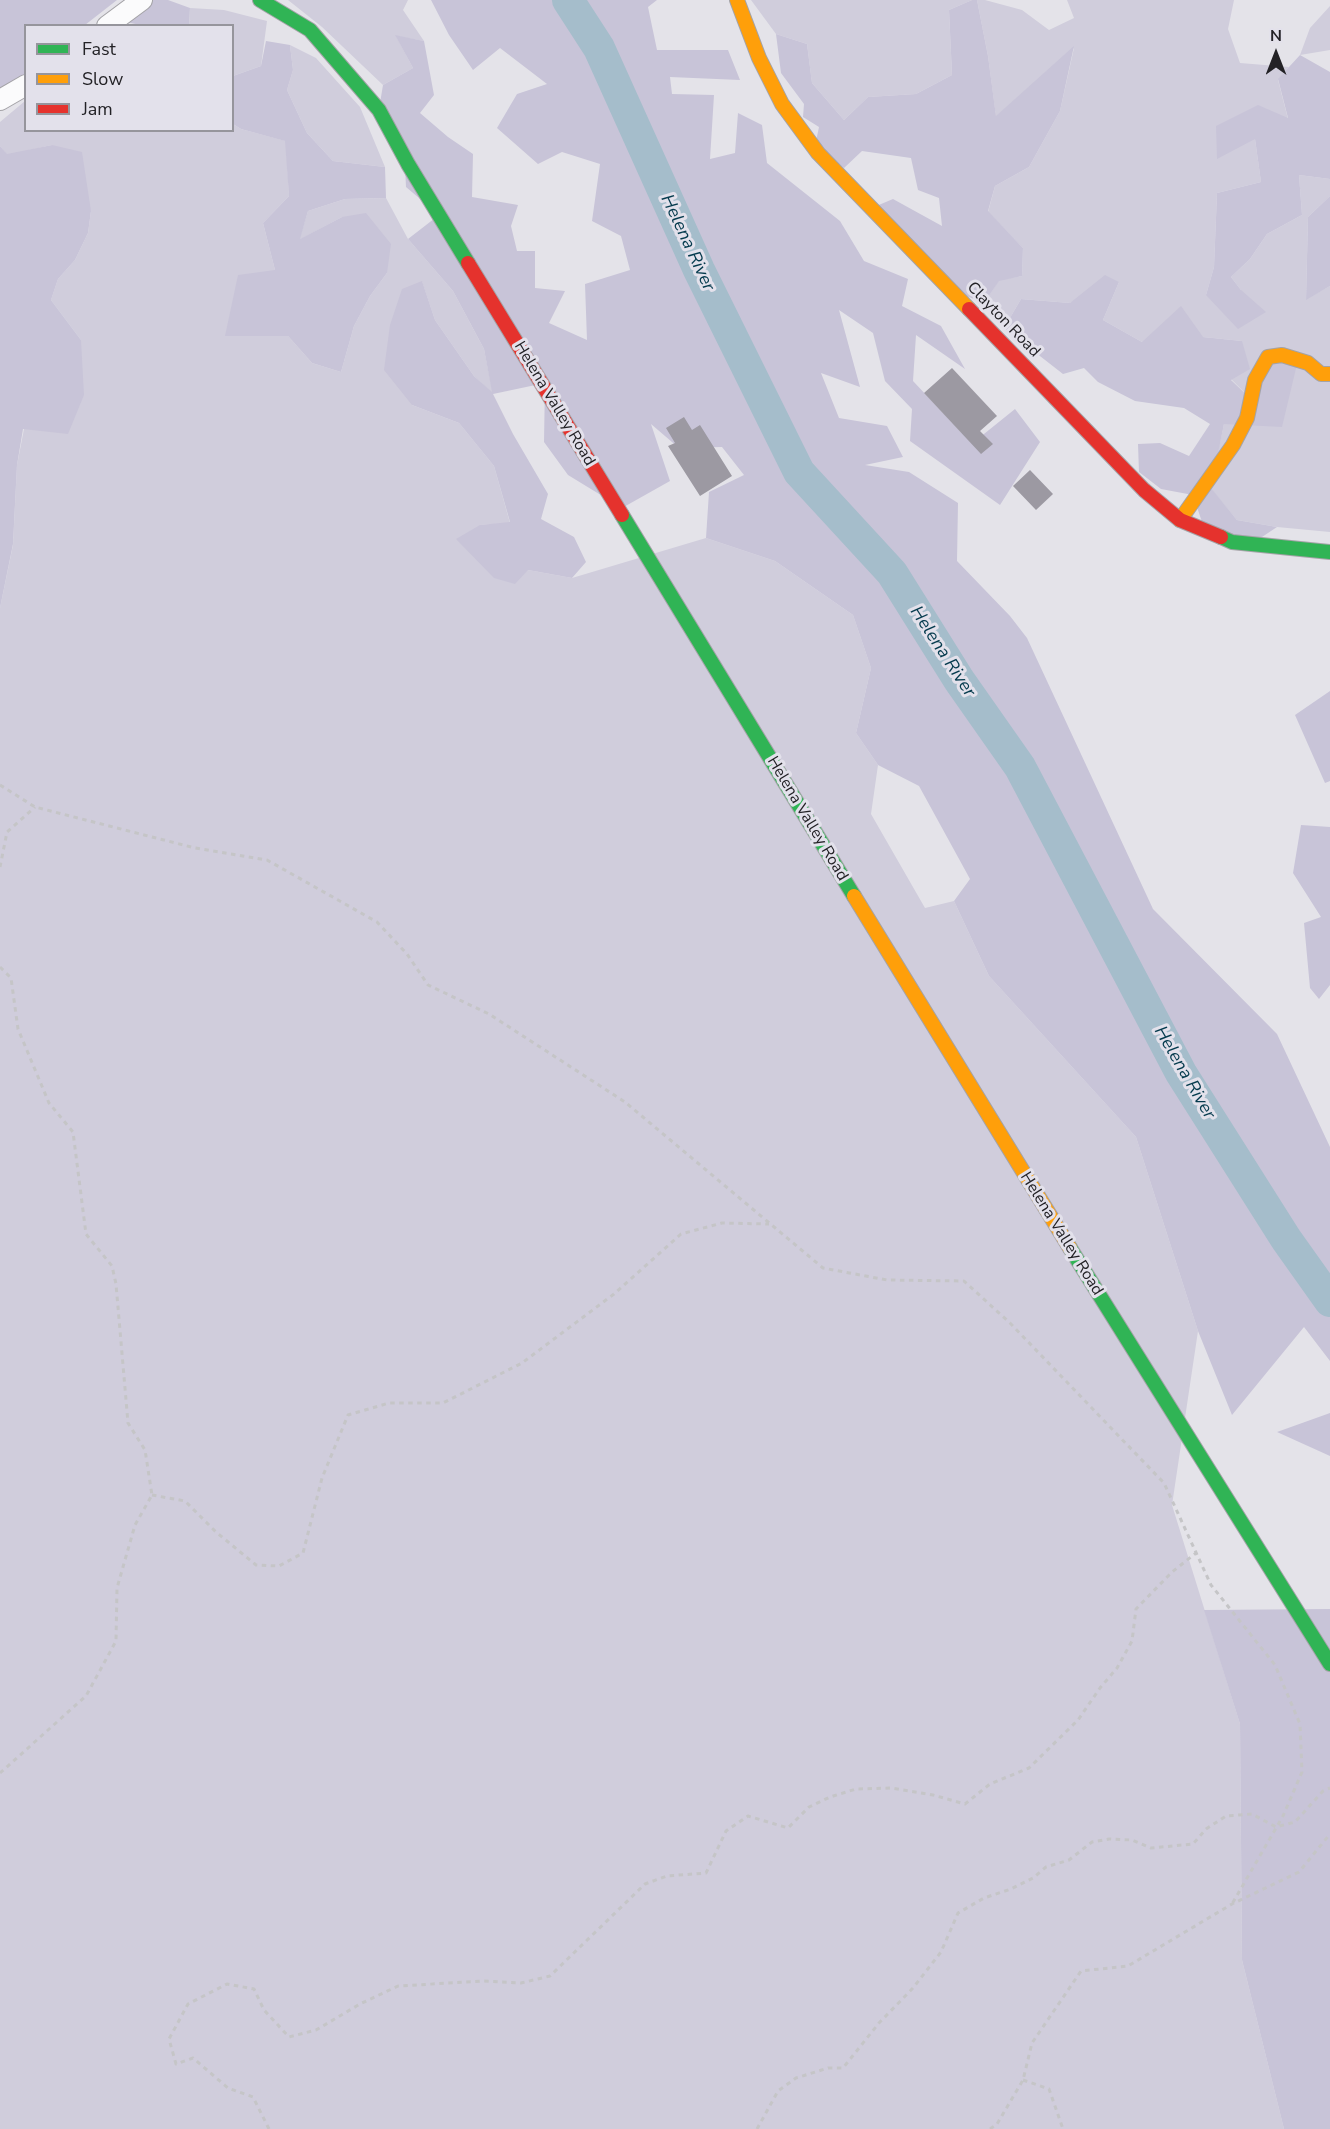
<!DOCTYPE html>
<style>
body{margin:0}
#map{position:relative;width:1330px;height:2129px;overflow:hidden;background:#e4e3e9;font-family:"Nunito Sans",sans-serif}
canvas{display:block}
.legend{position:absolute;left:24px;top:24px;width:210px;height:108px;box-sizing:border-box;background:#e3e1eb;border:2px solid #96959c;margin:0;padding:8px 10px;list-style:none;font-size:18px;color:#232226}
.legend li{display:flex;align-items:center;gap:12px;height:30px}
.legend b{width:30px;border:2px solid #96959c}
.north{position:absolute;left:1246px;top:24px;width:60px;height:60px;-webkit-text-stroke:4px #e3e1eb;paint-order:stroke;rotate:0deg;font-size:16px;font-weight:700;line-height:24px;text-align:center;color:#232226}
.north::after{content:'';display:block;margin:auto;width:21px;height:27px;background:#232226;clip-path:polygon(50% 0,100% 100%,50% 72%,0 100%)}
</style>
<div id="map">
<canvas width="1330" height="2129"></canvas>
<ul class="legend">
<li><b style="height:8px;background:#30b455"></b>Fast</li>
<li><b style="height:8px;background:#ff9f0a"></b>Slow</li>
<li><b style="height:8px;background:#e5322d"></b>Jam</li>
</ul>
<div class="north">N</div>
</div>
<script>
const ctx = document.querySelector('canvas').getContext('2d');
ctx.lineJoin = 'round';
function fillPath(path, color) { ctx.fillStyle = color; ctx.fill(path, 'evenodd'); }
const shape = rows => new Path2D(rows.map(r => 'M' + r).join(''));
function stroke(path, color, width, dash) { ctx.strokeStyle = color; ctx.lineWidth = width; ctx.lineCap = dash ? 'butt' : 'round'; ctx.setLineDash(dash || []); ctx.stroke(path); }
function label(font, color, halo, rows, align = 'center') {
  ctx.font = font + ' "Nunito Sans",sans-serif'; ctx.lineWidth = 6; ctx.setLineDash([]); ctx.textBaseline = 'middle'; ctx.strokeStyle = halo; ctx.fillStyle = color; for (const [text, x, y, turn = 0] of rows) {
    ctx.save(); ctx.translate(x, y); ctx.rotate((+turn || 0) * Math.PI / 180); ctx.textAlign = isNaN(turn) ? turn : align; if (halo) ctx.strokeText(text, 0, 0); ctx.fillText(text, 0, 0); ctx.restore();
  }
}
const green = shape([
 [288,0,408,0,403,10,424,41,396,36,413,68,383,85,322,27],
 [751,0,972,0,949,10,952,75,916,94,868,97,844,120,812,83,807,44,776,34],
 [977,0,985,0,1022,10,1049,30,1074,18,1067,0,1234,0,1228,29,1240,63,1289,67,1278,80,1288,119,1255,139,1261,182,1217,193,1214,267,1206,295,1241,290,1231,277,1250,259,1267,234,1302,215,1299,175,1330,179,1330,196,1308,217,1306,299,1330,286,1330,532,1277,527,1237,520,1210,488,1224,424,1251,399,1231,379,1242,341,1203,337,1142,342,1103,320,1119,282,1070,303,1021,299,1004,328,984,303,999,280,1022,276,1023,248,988,212,995,186,1029,167,1060,111,1074,48,996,117,988,56],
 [1330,6,1330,50,1300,55,1310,28],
 [190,8,224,10,267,21,261,66,233,76,232,26,189,26],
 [290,45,316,58,360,107,385,167,333,161,307,133,287,90,293,70],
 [25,101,26,130,232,130,233,124,241,129,286,141,289,196,263,223,275,270,288,336,312,363,341,372,354,326,370,296,387,273,342,217,299,240,308,211,345,199,386,198,408,239,453,291,484,349,493,394,474,376,435,320,422,282,412,405,459,423,494,466,510,523,480,525,528,570,572,578,706,538,775,561,853,615,871,668,856,733,878,765,871,814,925,908,954,901,989,976,1136,1137,1198,1331,1172,1505,1240,1724,1242,1960,1284,2129,0,2129,0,608,13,545,17,465,24,429,81,340,51,300,58,279,75,260,88,233,91,211,52,145,7,155,0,146,0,122]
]);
const forest = shape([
 [0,0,117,0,85,25,26,26,25,74,0,91],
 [153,0,168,0,190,8,189,25,140,25,122,21],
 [431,0,657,0,648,7,657,50,728,50,740,80,670,77,672,94,714,95,710,159,735,153,738,113,762,125,767,163,840,221,864,261,908,279,902,306,941,326,965,369,916,335,913,381,961,432,979,438,1015,409,1040,442,1000,505,910,441,912,409,885,381,873,333,839,310,860,387,821,373,839,418,887,426,903,457,865,465,909,472,958,503,957,561,1010,616,1027,638,1153,909,1277,1034,1330,1147,1330,1361,1304,1327,1232,1415,1198,1331,1136,1137,989,976,954,901,970,879,919,786,878,765,856,733,871,668,853,615,775,561,706,538,709,492,744,475,722,447,679,448,651,424,670,481,622,508,568,475,544,442,545,383,493,394,513,434,548,494,541,519,574,537,586,562,572,578,528,570,515,584,494,578,456,539,480,525,510,522,494,466,459,423,412,405,384,370,390,325,402,289,422,281,435,320,474,376,492,392,484,349,453,291,408,239,439,215,406,187,404,145,379,109,383,85,413,68,395,35,424,41,434,95,420,113,448,137,473,154,472,197,518,205,511,226,517,251,535,251,535,288,565,291,549,323,587,340,585,284,630,270,621,236,592,221,600,164,562,152,538,164,497,128,517,94,547,84,500,48,473,70,449,35],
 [972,0,977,0,988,56,996,116,1074,46,1060,111,1029,167,995,186,988,211,1023,248,1022,276,999,281,984,303,949,289,874,207,893,199,942,226,939,198,918,190,911,158,862,151,844,168,815,146,819,127,803,117,804,104,781,73,776,34,807,44,812,83,844,120,868,97,916,94,952,75,949,10],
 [266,41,290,45,293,70,287,90,307,133,333,161,385,167,386,198,345,199,308,211,300,239,342,217,366,213,391,244,387,273,370,296,354,326,341,372,312,363,288,336,225,336,238,275,275,270,263,223,289,196,285,141,241,129,233,124,233,76,261,66],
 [1300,55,1330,72,1330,179,1299,175,1302,215,1267,234,1250,259,1231,277,1241,290,1266,312,1238,329,1206,295,1214,267,1217,193,1261,182,1255,139,1217,159,1216,126,1258,105,1288,118,1278,79],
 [52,145,82,152,91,211,88,233,75,260,58,279,51,300,81,340,84,395,68,434,23,429,17,465,13,544,0,608,0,146,7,154],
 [1330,196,1330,286,1306,300,1308,217],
 [1105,275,1119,282,1103,320,1142,342,1181,306,1203,337,1242,341,1250,369,1231,380,1251,399,1274,360,1298,360,1282,427,1224,424,1211,488,1237,520,1277,527,1253,543,1205,531,1193,495,1161,489,1139,472,1138,444,1160,443,1189,456,1210,424,1184,408,1135,401,1098,382,1084,368,1063,374,1004,328,1021,299,1070,303],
 [1330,691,1330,781,1325,783,1295,715],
 [1301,825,1330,827,1330,985,1319,999,1310,988,1304,923,1321,917,1293,873],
 [1330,1413,1330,1456,1277,1432],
 [1330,1609,1330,2129,1284,2129,1242,1960,1240,1724,1204,1610]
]);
const river = shape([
 [568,0,599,48,699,270,799,472,892,573,959,680,1020,767,1181,1073,1286,1239,1330,1301]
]);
const building = shape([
 [952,368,997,416,980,431,993,444,981,454,924,393],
 [684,417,692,430,700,425,732,476,700,496,668,446,675,443,666,428],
 [1030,470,1053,494,1036,510,1013,486]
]);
const path = shape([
 [0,785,35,807,195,848,267,860,377,922,407,954,428,985,489,1014,625,1102,823,1268,887,1280,964,1281,1010,1323,1164,1483,1211,1585,1275,1665,1300,1724,1302,1772,1283,1816,1232,1904],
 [0,867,7,832,35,807],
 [0,967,11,978,18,1029,49,1103,73,1132,86,1234,112,1266,116,1284,128,1423,145,1450,152,1495,135,1525,117,1588,116,1641,86,1696,0,1773],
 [152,1495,185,1501,216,1532,256,1565,279,1566,303,1553,322,1478,348,1415,389,1403,443,1403,522,1363,614,1294,681,1234,722,1223,769,1224],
 [1023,2080,1049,2089,1063,2129],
 [269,2129,253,2097,228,2088,193,2058,176,2064,169,2039,188,2004,227,1984,254,1989,264,2010,289,2037,316,2030,360,2004,398,1986,484,1981,521,1983,550,1976,645,1884,667,1876,706,1873,726,1831,748,1816,788,1828,809,1807,830,1797,856,1789,891,1788,933,1795,965,1804,990,1784,1029,1768,1078,1720,1100,1688,1117,1668,1132,1641,1136,1609,1172,1572,1196,1553],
 [757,2129,778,2091,796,2078,828,2068,843,2068,879,2023,913,1988,941,1952,958,1913,984,1898,1011,1889,1033,1878,1046,1867,1069,1860,1092,1842,1109,1839,1132,1840,1151,1848,1193,1844,1206,1829,1226,1816,1252,1814,1276,1827,1295,1822,1323,1791,1330,1788],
 [990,2129,997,2124,1023,2080,1032,2043,1081,1971,1128,1966,1232,1904,1299,1872,1330,1834]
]);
const street = shape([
 [107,26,142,0],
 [0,100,26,85]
]);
const fast = shape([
 [260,0,310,30,379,110,408,164,468,263],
 [622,515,854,896],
 [1221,537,1232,542,1330,552],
 [1070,1248,1330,1664]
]);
const slow = shape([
 [737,0,759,58,782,104,818,153,969,309],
 [1180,520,1233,445,1247,418,1255,380,1268,357,1282,355,1308,363,1321,374,1330,374],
 [854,896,1070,1248]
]);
const jam = shape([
 [468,263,622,515],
 [969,309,1144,490,1180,520,1221,537]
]);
const streetNames = [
 ["Clayton Road",1003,320,46],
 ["Helena Valley Road",554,404,59],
 ["Helena Valley Road",807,819,59],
 ["Helena Valley Road",1061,1234,58]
];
const waterNames = [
 ["Helena River",687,243,65],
 ["Helena River",942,652,57],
 ["Helena River",1184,1073,60]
];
fillPath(green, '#d0cddc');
fillPath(forest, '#c8c4d8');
stroke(river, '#a5bdcb', 32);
fillPath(building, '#9c99a2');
stroke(street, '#a4a3a7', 22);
stroke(fast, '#a4a3a7', 16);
stroke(slow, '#a4a3a7', 16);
stroke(jam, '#a4a3a7', 16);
stroke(path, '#c5c5c7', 3, [4.5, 4.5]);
stroke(street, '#fbfbfc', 20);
stroke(fast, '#30b455', 14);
stroke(slow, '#ff9f0a', 14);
stroke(jam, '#e5322d', 14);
label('16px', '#232226', '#e3e1eb', streetNames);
label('italic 18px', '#043a4d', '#e3e1eb', waterNames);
</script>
